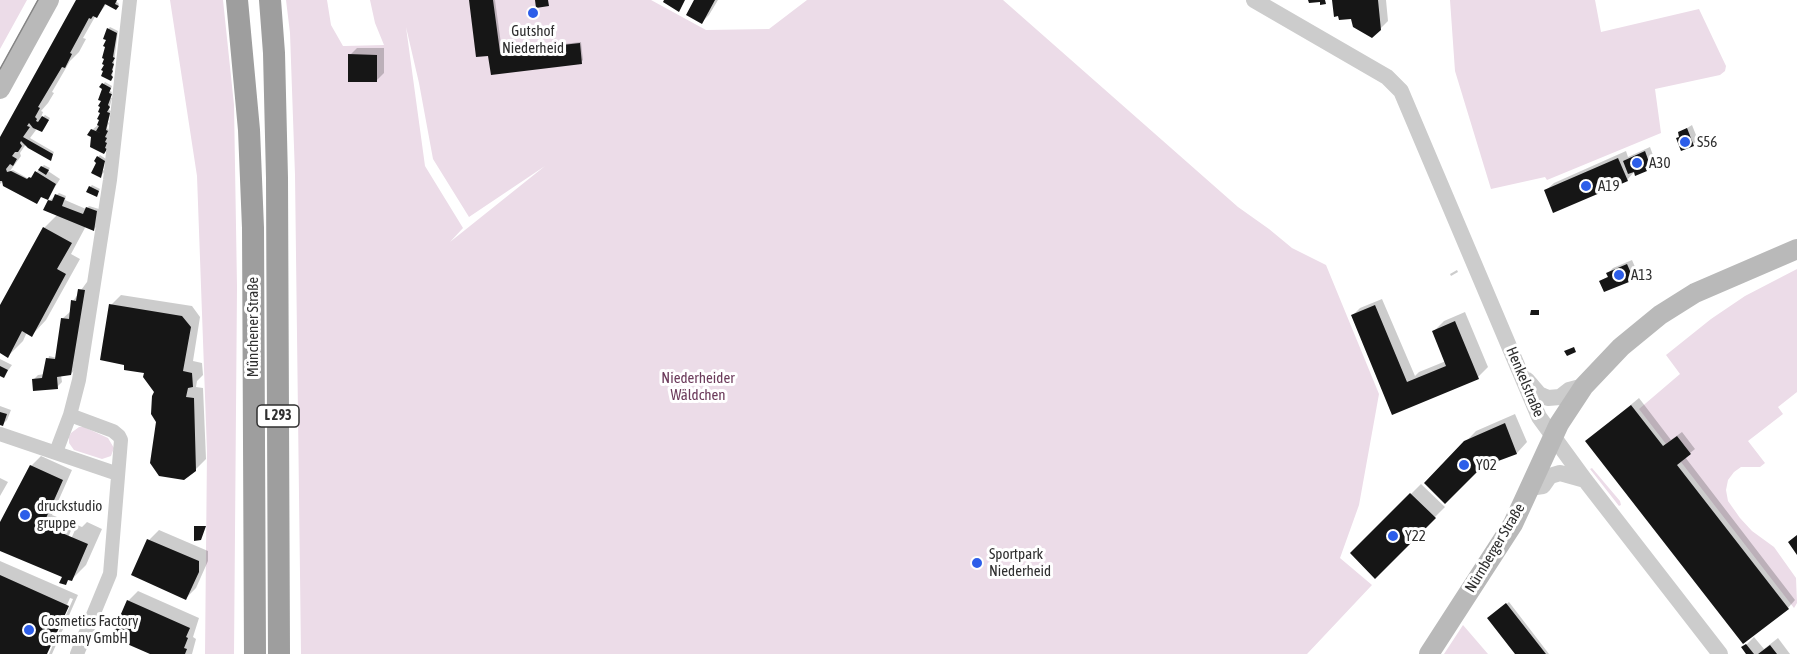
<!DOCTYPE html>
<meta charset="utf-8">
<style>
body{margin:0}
canvas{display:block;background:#fff}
</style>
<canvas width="1797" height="654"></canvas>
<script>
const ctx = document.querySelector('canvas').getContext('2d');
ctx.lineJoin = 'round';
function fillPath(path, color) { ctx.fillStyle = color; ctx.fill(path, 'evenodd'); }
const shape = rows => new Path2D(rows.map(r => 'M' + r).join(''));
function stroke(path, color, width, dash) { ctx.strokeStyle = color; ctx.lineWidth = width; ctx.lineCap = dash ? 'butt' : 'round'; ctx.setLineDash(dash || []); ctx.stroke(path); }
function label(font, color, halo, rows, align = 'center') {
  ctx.font = font + ' "Asap Condensed",sans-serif'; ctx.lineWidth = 6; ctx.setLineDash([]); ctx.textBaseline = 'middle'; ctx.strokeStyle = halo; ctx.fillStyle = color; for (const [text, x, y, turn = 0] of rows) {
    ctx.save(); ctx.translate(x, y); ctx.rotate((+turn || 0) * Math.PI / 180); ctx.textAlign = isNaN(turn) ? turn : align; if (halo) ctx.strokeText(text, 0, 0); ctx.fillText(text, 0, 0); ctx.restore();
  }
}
const green = shape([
 [0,0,27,0,0,49],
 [170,0,223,0,234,105,237,287,234,654,205,654,207,451,197,176],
 [286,0,327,0,331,25,343,46,345,46,384,45,375,23,370,0,651,0,706,30,769,29,807,0,1003,0,1238,207,1269,229,1292,248,1326,265,1379,394,1359,505,1340,558,1372,585,1307,654,301,654,295,175,290,33],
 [406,27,419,83,433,159,469,217,545,166,450,242,463,228,425,166],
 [1450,0,1595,0,1601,32,1699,9,1726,66,1725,71,1720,75,1655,89,1661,133,1547,180,1545,177,1491,189,1455,71],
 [1797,269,1797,392,1778,407,1783,414,1748,441,1765,463,1760,467,1741,467,1734,472,1728,480,1726,490,1728,501,1740,518,1752,531,1774,547,1796,578,1797,603,1794,608,1681,462,1691,454,1677,436,1666,444,1639,409,1680,374,1666,355,1711,319,1745,296],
 [79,427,84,427,108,438,114,448,111,456,102,459,74,450,69,443,69,437,71,433],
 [1592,468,1620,501,1621,505,1619,506,1590,469],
 [1463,625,1488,654,1444,654]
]);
const shadow = shape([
 [77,0,115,0,119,4,118,6,107,3,99,14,96,15,83,38,86,39,79,52,70,61,52,92,54,93,48,103,41,111,43,112,40,120,45,115,50,118,44,129,42,131,33,126,36,130,30,138,54,152,52,157,50,159,26,144,20,153,21,156,10,171,13,170,29,179,44,165,50,168,48,171,60,179,48,198,3,181,0,184,0,140],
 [470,0,495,0,502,51,581,42,583,60,581,62,490,54],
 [696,0,718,0,709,15,702,22],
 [1333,0,1386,0,1388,21,1380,29,1353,17],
 [110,27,118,31,112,78,106,65,108,29],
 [357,48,384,48,384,73,376,81,350,55],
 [105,82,112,86,110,91,112,92,109,97,112,98,109,110,111,111,108,122,109,123,107,128,111,133,108,148,104,153,92,130,98,125,101,119,104,88,101,87],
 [1692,125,1698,140,1693,144,1681,136,1679,133],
 [1650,147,1654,158,1650,163,1651,165,1646,170,1635,171,1627,180,1546,190,1554,183,1626,151,1628,157],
 [100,155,106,159,103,170,105,171,101,176,98,157],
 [92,185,100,189,96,195,90,187],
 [59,193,66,196,65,200,86,209,89,206,99,209,99,224,94,229,86,226,71,254,80,259,46,320,32,335,27,332,23,341,8,356,0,352,0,308,44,228,58,214,49,201],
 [1632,260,1638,274,1633,279,1600,281,1609,276,1608,273,1613,268],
 [1457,270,1458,272,1451,276,1450,274],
 [87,282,92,283,78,366,71,374,61,375,62,382,57,387,33,380,38,375,45,374,49,356,57,358,62,319,71,311,73,301],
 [121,295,192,306,200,317,193,361,202,363,203,375,197,381,196,387,203,388,206,459,195,470,158,422,156,392,111,305],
 [1382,299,1415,376,1419,372,1446,361,1434,331,1444,321,1465,312,1488,367,1478,377,1393,413,1352,316,1360,308],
 [0,359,12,365,4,376,0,374],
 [1639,398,1671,440,1682,432,1695,449,1685,457,1795,600,1788,608,1587,441],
 [0,406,11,410,7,420,3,424,0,424],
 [1515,414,1527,442,1517,453,1482,466,1426,483,1476,431],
 [41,456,72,470,52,515,82,527,87,522,102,529,86,565,71,580,0,549,0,526,31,466],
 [72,528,75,530,61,562,58,562],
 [0,478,8,482,0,496],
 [1421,484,1445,507,1375,577,1352,553],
 [159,530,208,551,208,561,196,588,186,598,149,540],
 [0,561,78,595,52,654,49,654,73,599,70,598,46,654,0,654],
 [138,591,199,618,193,637,196,639,192,654,154,654,128,601],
 [1509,602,1549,654,1517,654,1489,618],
 [1754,637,1764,649,1778,638,1790,654,1748,654,1743,648]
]);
const building = shape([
 [76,0,117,0,115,4,119,6,116,10,105,4,97,18,93,16,91,19,89,18,70,53,72,54,65,68,62,67,38,107,40,108,35,117,37,119,36,121,38,122,42,116,49,120,42,132,33,128,29,123,27,126,30,127,23,137,53,154,51,161,28,148,21,141,20,143,22,146,18,152,15,152,12,156,17,159,13,166,10,164,6,169,7,172,11,171,27,179,29,177,31,178,35,171,56,184,48,200,41,197,37,204,3,186,2,181,0,181,0,137],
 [469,0,493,0,500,52,580,43,582,64,491,75,488,56,476,57],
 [535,0,548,0,549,6,536,8],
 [664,0,685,0,679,12,663,2],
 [694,0,715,0,702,24,686,15],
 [1308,0,1325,0,1326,4,1320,5,1320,2,1309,3],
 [1332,0,1378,0,1381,30,1372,38,1353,27,1351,19,1339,20,1338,16,1334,17],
 [107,28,117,33,113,57,115,58,112,63,114,64,112,70,113,71,111,75,113,77,111,81,101,76,103,71,101,70,104,65,102,64,104,59,102,58,105,47,103,46,106,40,103,39],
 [348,54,377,55,377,82,348,82],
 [102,83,111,88,109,93,112,94,108,105,110,107,107,112,110,113,106,130,108,131,105,137,107,138,105,142,107,143,105,148,107,149,104,154,90,147,91,137,87,135,91,129,103,134,96,131,99,126,97,125,99,120,97,119,100,113,98,112,100,107,98,106,101,101,98,100,102,89,99,87],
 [1687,128,1694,146,1681,151,1676,138,1679,137,1678,132],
 [1645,151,1650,165,1645,167,1647,171,1635,176,1634,172,1628,174,1623,161],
 [97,156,105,161,101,178,91,173,96,163,94,161],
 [1618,158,1628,181,1553,213,1544,190],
 [41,166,49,170,46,175,38,170],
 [89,186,99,191,97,197,86,192],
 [55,194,65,198,62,206,83,214,86,207,97,211,94,231,43,210,48,200,52,201],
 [43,227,72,243,57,269,66,274,32,337,22,331,8,358,0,353,0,305],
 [1627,264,1634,280,1604,292,1599,281,1608,277,1606,273],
 [78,289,85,290,71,375,57,377,58,389,33,391,32,379,42,378,46,358,55,359,61,318,69,319,71,300,76,301],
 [109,304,182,316,191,327,183,371,192,373,193,387,188,388,186,397,194,398,196,471,184,480,159,476,150,463,156,422,151,414,152,396,154,392,143,377,144,373,124,370,124,365,100,360],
 [1375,305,1407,382,1446,366,1432,331,1455,321,1479,379,1392,415,1351,315],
 [1531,310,1539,310,1539,315,1530,315],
 [1574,347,1576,352,1567,356,1564,351],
 [0,366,8,370,4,378,0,376],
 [1631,405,1663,446,1677,436,1691,454,1677,465,1789,609,1743,644,1585,441],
 [0,412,7,414,3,426,0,425],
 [1505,423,1517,454,1482,467,1445,504,1424,483,1464,441],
 [30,465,63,480,43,525,88,544,72,581,68,580,66,585,59,583,62,577,0,551,0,522],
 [1410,493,1436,518,1375,579,1350,553],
 [194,526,206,526,201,540,194,541],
 [1797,535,1797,555,1788,542],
 [147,539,199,561,199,572,186,600,131,575],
 [0,575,69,606,47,654,0,654],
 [127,600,190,628,186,637,188,638,184,648,187,649,185,654,150,654,111,637],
 [1506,603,1546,654,1515,654,1487,618],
 [1746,644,1754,654,1746,654,1741,647],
 [1770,645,1777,654,1758,654]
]);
const minor = shape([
 [70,415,79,380,110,180,130,0],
 [0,434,118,474],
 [56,452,70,415,113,431,119,436,121,440,110,574,77,654]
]);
const tertiary = shape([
 [1254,0,1387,77,1401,91,1539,417,1585,480,1720,654],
 [1527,380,1539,394,1548,398,1560,397,1569,390,1584,386],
 [1529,488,1543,486,1550,476,1560,473,1585,480]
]);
const secondary = shape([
 [0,89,49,0],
 [1429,654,1513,524,1559,424,1584,386,1621,347,1660,315,1695,293,1797,249]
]);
const trunk = shape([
 [237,0,249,130,253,228,255,654],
 [270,0,274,53,277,178,279,654]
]);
const tram = shape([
 [0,69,38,0]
]);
const markers = [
 [533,13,6,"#2d5ee9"],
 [1685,142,6,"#2d5ee9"],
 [1637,163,6,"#2d5ee9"],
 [1586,186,6,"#2d5ee9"],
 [1619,275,6,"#2d5ee9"],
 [1464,465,6,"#2d5ee9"],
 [25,515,6,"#2d5ee9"],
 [1393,536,6,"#2d5ee9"],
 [977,563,6,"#2d5ee9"],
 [29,630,6,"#2d5ee9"]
];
const shields = [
 [278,416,42]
];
const shieldNames = [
 ["L 293",278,416]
];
const poiNames = [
 ["Gutshof",533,31,"center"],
 ["Niederheid",533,48,"center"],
 ["S56",1697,142],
 ["A30",1649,163],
 ["A19",1598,186],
 ["A13",1631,275],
 ["Y02",1476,465],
 ["druckstudio",37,506],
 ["gruppe",37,523],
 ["Y22",1405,536],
 ["Sportpark",989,554],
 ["Niederheid",989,571],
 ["Cosmetics Factory",41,621],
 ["Germany GmbH",41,638]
];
const streetNames = [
 ["Münchener Straße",253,327,-90],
 ["Henkelstraße",1525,382,67],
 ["Nürnberger Straße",1495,548,-59]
];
const parkNames = [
 ["Niederheider",698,378],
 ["Wäldchen",698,395]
];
fillPath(green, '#ecdce8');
fillPath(shadow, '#0003');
fillPath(building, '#161616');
stroke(minor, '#ccc', 14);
stroke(tertiary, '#ccc', 16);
stroke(secondary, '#b9b9b9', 20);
stroke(trunk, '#9e9e9e', 22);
stroke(tram, '#848484', 1.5);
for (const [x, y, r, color] of markers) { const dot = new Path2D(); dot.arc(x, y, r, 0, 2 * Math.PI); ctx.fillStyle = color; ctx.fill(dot); stroke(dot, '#fff', 2); }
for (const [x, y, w] of shields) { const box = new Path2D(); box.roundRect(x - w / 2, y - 11, w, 22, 4.5); ctx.fillStyle = '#fff'; ctx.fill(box); stroke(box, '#2f2f2f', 1.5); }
label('bold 14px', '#2f2f2f', null, shieldNames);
label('15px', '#2f2f2f', '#fff', poiNames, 'left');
label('15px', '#2f2f2f', '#fff', streetNames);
label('15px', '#6c3b5b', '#fff', parkNames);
</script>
